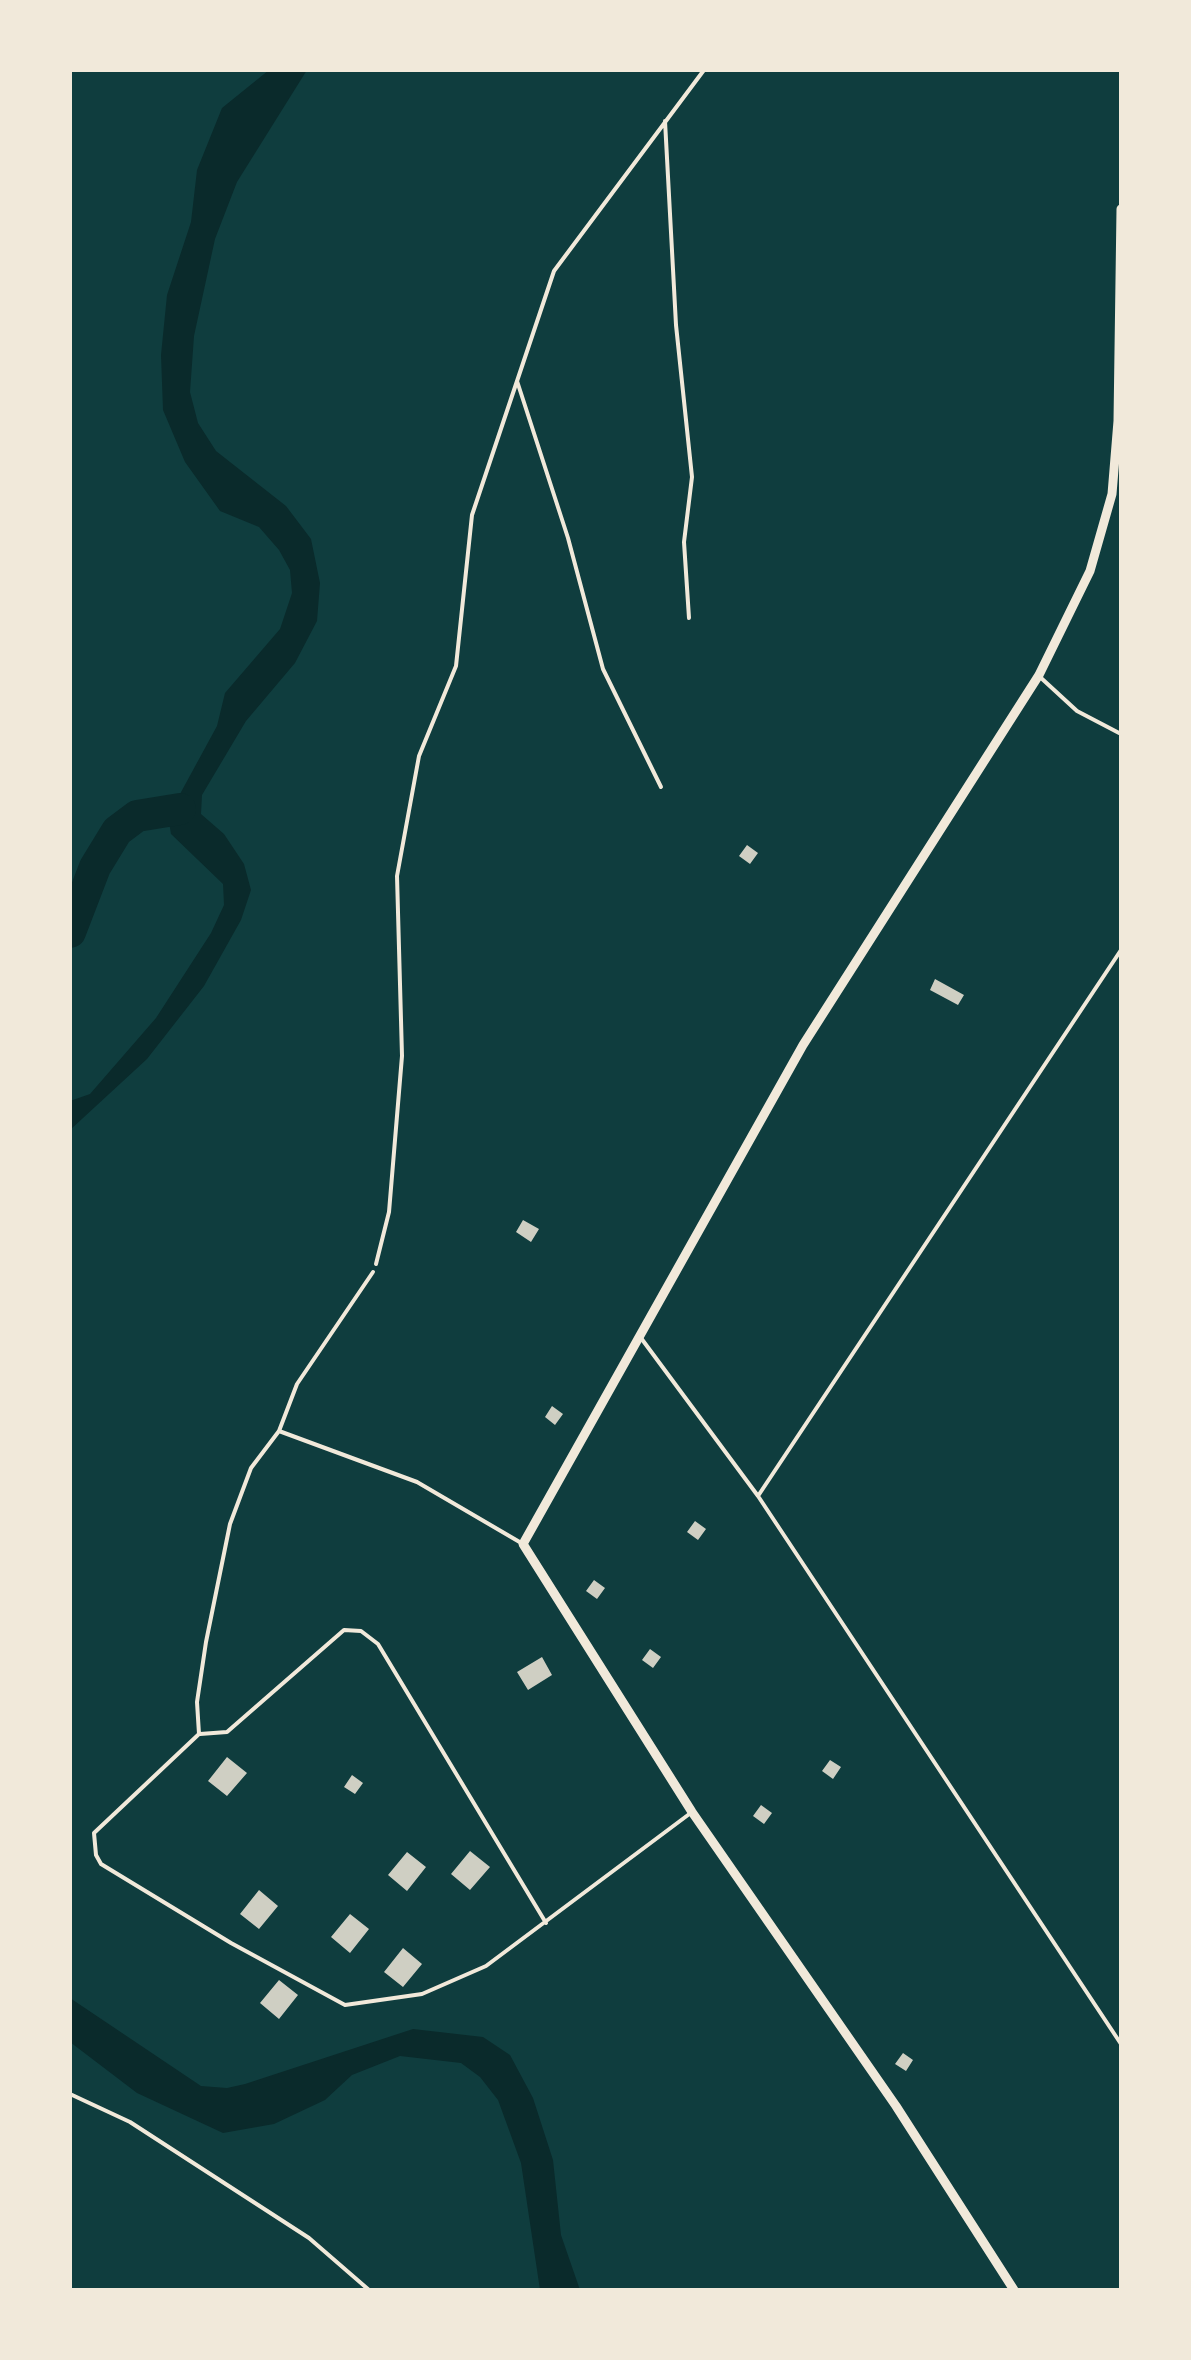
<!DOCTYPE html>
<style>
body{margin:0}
#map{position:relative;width:1191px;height:2360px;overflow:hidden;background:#0f3d3e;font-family:"Nunito Sans",sans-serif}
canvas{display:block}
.frame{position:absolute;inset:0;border:72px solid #f1e9da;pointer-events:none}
</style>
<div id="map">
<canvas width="1191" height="2360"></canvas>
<div class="frame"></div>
</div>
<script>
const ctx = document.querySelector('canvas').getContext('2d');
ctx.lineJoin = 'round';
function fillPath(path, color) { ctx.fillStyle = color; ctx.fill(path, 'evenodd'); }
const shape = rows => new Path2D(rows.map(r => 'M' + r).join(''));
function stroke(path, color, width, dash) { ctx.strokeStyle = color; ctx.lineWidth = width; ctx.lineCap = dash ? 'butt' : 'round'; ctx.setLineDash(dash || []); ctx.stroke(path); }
const water = shape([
 [269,70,307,70,237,182,215,239,194,336,190,392,198,423,216,451,286,506,311,539,320,583,317,621,295,663,246,721,202,795,201,814,224,834,244,864,251,890,241,920,204,986,147,1059,70,1130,70,1101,90,1094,156,1018,211,933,224,905,223,884,171,834,168,816,217,726,225,693,280,629,292,593,290,570,279,550,259,527,220,511,185,462,163,410,161,355,167,295,191,222,197,170,222,108],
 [70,1998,201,2086,227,2088,245,2084,413,2029,483,2037,510,2055,533,2098,553,2160,561,2235,580,2290,540,2290,521,2163,498,2100,480,2077,461,2063,400,2056,352,2075,325,2100,274,2124,223,2133,137,2093,70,2042]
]);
const river = shape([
 [70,932,95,867,117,831,137,816,180,809]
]);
const building = shape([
 [747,845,758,853,750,864,739,856],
 [935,979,964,995,958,1005,930,990],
 [523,1220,539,1229,531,1242,516,1232],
 [552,1406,563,1414,555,1425,545,1417],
 [695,1521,706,1529,698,1540,687,1532],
 [594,1580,605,1588,597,1599,586,1591],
 [650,1649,661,1657,653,1668,642,1660],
 [542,1657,552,1675,528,1690,517,1672],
 [227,1757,247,1773,227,1796,208,1781],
 [830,1760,841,1767,833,1779,822,1771],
 [352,1775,363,1783,355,1794,344,1787],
 [761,1805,772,1813,764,1824,753,1816],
 [470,1851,490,1867,470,1890,451,1874],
 [407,1852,426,1867,407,1891,388,1875],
 [259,1890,278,1906,259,1929,240,1914],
 [350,1914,369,1929,350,1953,331,1937],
 [403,1948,422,1964,403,1987,384,1972],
 [279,1980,298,1995,279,2019,260,2003],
 [903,2053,913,2060,906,2071,895,2064]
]);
const path = shape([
 [665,121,676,325,692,477,684,542,689,618],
 [517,381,568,538,603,669,661,787],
 [376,1264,389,1212,402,1056,397,876,419,756,456,666,472,515,554,271,704,70],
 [70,2094,130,2122,309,2238,369,2290]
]);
const service = shape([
 [1040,677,1077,711,1121,734],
 [373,1272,297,1384,279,1431,251,1468,230,1524,206,1642,197,1702,199,1734,94,1833,96,1855,101,1864,231,1943,345,2005,422,1994,486,1966,692,1812],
 [641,1338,758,1496,1121,2044],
 [279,1431,417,1482,523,1544],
 [758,1496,1121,950],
 [200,1734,227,1732,344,1630,361,1631,378,1644,546,1923]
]);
const minor = shape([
 [1014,2290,896,2106,692,1812,523,1544,803,1045,1039,675,1090,571,1112,494,1118,421,1121,209]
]);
fillPath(water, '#0a2a2b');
stroke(river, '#0a2a2b', 32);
fillPath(building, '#cfcfc3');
stroke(path, '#f1e9da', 4);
stroke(service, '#f1e9da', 4);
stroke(minor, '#f1e9da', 9);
</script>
